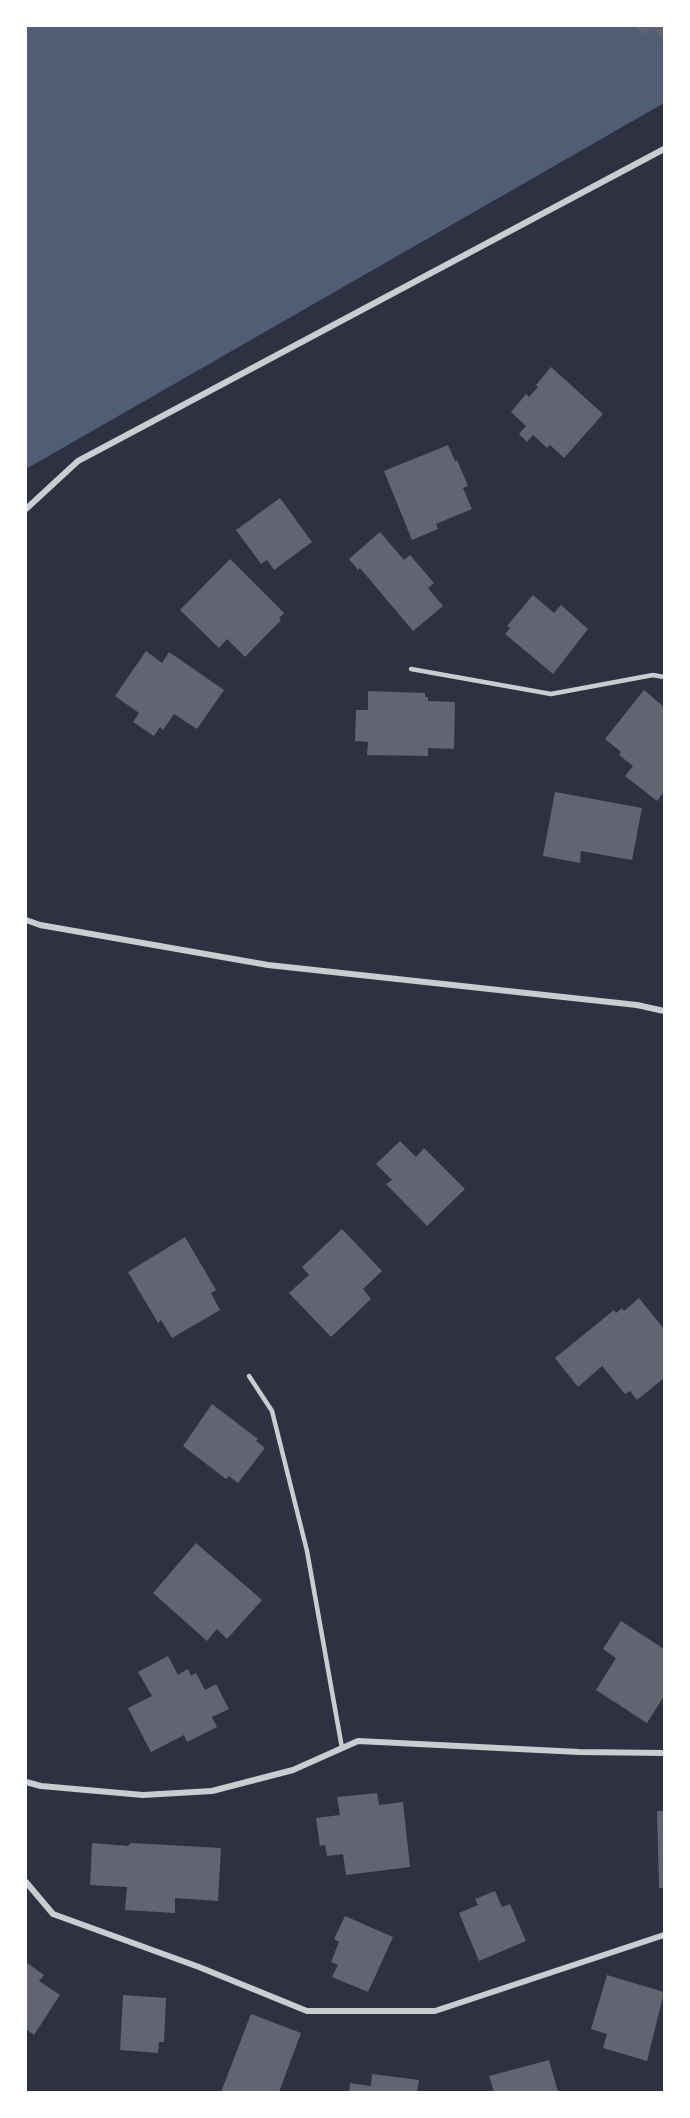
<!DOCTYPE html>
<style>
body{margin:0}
#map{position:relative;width:690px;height:2118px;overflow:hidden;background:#2d3142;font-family:Helvetica,sans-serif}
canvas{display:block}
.frame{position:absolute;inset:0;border:27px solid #fff;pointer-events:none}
</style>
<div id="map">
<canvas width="690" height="2118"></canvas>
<div class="frame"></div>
</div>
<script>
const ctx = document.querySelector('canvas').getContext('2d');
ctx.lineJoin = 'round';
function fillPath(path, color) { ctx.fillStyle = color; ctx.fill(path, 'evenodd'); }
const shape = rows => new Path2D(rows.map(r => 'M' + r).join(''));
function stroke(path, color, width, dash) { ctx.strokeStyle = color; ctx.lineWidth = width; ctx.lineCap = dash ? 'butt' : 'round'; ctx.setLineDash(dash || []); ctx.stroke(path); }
const water = shape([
 [26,26,664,26,664,103,26,469]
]);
const building = shape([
 [636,26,664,26,664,45,654,27,642,35],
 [551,367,603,414,564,458,550,445,547,448,533,435,527,442,519,434,526,426,511,412,526,394,529,397,538,387,536,385],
 [448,445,455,461,457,460,468,486,463,488,472,509,436,524,438,529,412,540,384,471],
 [280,498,312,542,274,570,267,560,261,564,236,530],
 [380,532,404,560,410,555,434,583,428,588,443,606,413,631,360,568,358,570,349,559],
 [230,559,284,613,279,618,281,620,245,657,227,639,219,648,180,610],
 [533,595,554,613,561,605,588,629,553,674,505,634,510,628,507,626],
 [146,651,162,663,169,652,224,690,197,729,174,714,163,730,160,727,154,736,133,722,139,713,115,696],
 [644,690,664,707,664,792,657,801,625,776,633,766,619,755,621,752,605,739],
 [368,691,425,693,425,697,428,697,428,701,455,702,454,749,428,748,428,756,367,755,368,742,355,741,356,710,368,710],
 [555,792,642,808,632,860,581,851,580,863,543,856],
 [400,1141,416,1157,424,1148,465,1189,427,1226,386,1184,392,1180,376,1164],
 [342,1229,382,1271,363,1289,371,1299,331,1337,289,1293,309,1275,302,1267],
 [185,1237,216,1290,211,1293,220,1310,172,1338,161,1320,158,1323,128,1272],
 [639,1298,664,1329,664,1356,663,1358,664,1378,637,1400,630,1391,625,1394,602,1366,578,1387,555,1358,614,1310,616,1313,622,1308,624,1311],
 [212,1404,258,1439,256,1441,265,1448,238,1483,229,1476,226,1479,183,1446],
 [196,1543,262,1600,227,1639,217,1629,207,1641,153,1593],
 [621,1621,664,1649,664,1696,647,1723,596,1690,616,1658,603,1649],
 [168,1656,178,1675,188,1669,191,1676,196,1673,205,1690,216,1684,229,1709,212,1717,217,1727,187,1742,184,1735,151,1752,128,1708,152,1696,138,1672],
 [377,1793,379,1805,403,1802,410,1867,346,1875,343,1854,327,1856,325,1845,320,1846,316,1818,340,1815,337,1797],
 [657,1811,664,1811,664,1888,659,1888],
 [92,1843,128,1846,131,1843,221,1848,218,1901,175,1898,175,1913,125,1910,127,1887,90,1885],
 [495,1891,502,1907,510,1904,526,1941,479,1961,459,1913,478,1905,475,1899],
 [345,1916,393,1937,368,1992,332,1977,338,1965,331,1962,339,1942,334,1939],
 [26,1962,44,1975,39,1981,60,1995,34,2035,26,2029],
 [607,1975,664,1992,647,2061,603,2048,607,2034,591,2029],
 [123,1995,166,1998,164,2042,159,2042,158,2053,120,2050],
 [251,2014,301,2033,279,2092,221,2092],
 [549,2060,558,2092,494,2092,489,2076],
 [372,2074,419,2080,417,2092,349,2092,350,2083,371,2086]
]);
const service = shape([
 [411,669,551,694,653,675,664,677],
 [249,1376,272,1411,307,1551,342,1748]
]);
const minor = shape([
 [26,509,78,461,664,149],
 [26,920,40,925,268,965,637,1005,664,1011],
 [26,1782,41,1786,143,1795,212,1791,293,1770,358,1741,579,1752,664,1753],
 [26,1882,53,1914,199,1967,307,2011,435,2011,664,1935]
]);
fillPath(water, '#4f5d75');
fillPath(building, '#626471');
stroke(service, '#caccd0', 4.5);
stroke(minor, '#caccd0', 6);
</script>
